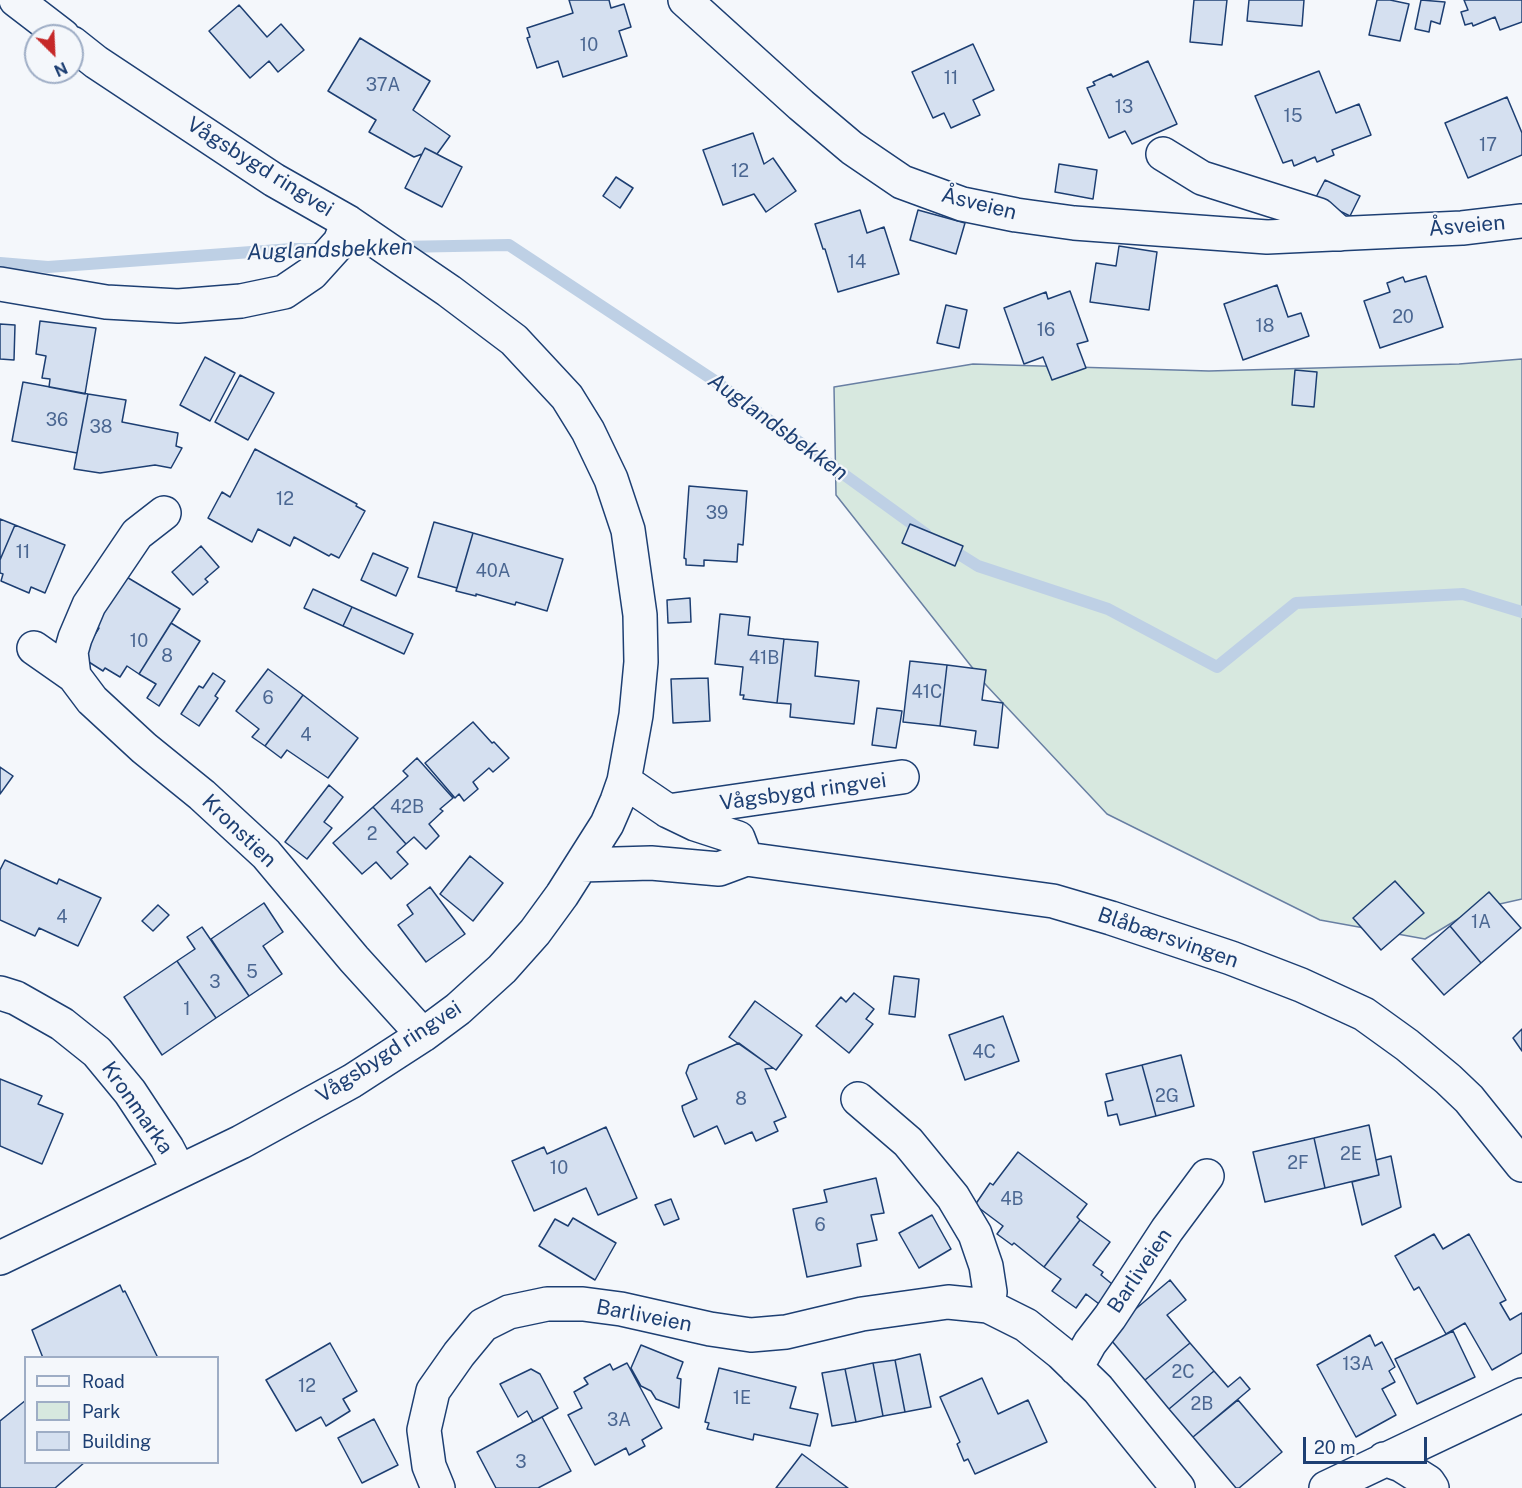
<!DOCTYPE html>
<meta charset="utf-8">
<style>
body{margin:0}
#map{position:relative;width:1522px;height:1488px;overflow:hidden;background:#f4f7fb;font-family:"Public Sans",sans-serif}
canvas{display:block}
.legend{position:absolute;left:24px;top:1356px;width:195px;height:108px;box-sizing:border-box;background:#f4f7fb;border:2px solid #9eadc5;margin:0;padding:8px 10px;list-style:none;font-size:18px;color:#1d3f73}
.legend li{display:flex;align-items:center;gap:12px;height:30px}
.legend b{width:30px;border:2px solid #9eadc5}
.north{position:absolute;left:24px;top:24px;width:60px;height:60px;box-sizing:border-box;background:#f4f7fb;border:2px solid #9eadc5;border-radius:50%;rotate:156deg;font-size:16px;font-weight:700;line-height:24px;text-align:center;color:#1d3f73}
.north::after{content:'';display:block;margin:auto;width:21px;height:27px;background:#c62828;clip-path:polygon(50% 0,100% 100%,50% 72%,0 100%)}
.scale{position:absolute;left:1303px;top:1437px;width:124px;height:27px;box-sizing:border-box;border:3px solid #1d3f73;border-top:0;padding-left:8px;font-size:18px;line-height:21px;white-space:nowrap;color:#1d3f73;-webkit-text-stroke:4px #f4f7fb;paint-order:stroke}
</style>
<div id="map">
<canvas width="1522" height="1488"></canvas>
<ul class="legend">
<li><b style="height:8px;background:#f4f7fb"></b>Road</li>
<li><b style="height:16px;background:#d7e8df"></b>Park</li>
<li><b style="height:16px;background:#d5e0f0"></b>Building</li>
</ul>
<div class="north">N</div>
<div class="scale">20 m</div>
</div>
<script>
const ctx = document.querySelector('canvas').getContext('2d');
ctx.lineJoin = 'round';
function fillPath(path, color) { ctx.fillStyle = color; ctx.fill(path, 'evenodd'); }
const shape = rows => new Path2D(rows.map(r => 'M' + r).join(''));
function stroke(path, color, width, dash) { ctx.strokeStyle = color; ctx.lineWidth = width; ctx.lineCap = dash ? 'butt' : 'round'; ctx.setLineDash(dash || []); ctx.stroke(path); }
function label(font, color, halo, rows, align = 'center') {
  ctx.font = font + ' "Public Sans",sans-serif'; ctx.lineWidth = 4.5; ctx.setLineDash([]); ctx.textBaseline = 'middle'; ctx.strokeStyle = halo; ctx.fillStyle = color; for (const [text, x, y, turn = 0] of rows) {
    ctx.save(); ctx.translate(x, y); ctx.rotate((+turn || 0) * Math.PI / 180); ctx.textAlign = isNaN(turn) ? turn : align; if (halo) ctx.strokeText(text, 0, 0); ctx.fillText(text, 0, 0); ctx.restore();
  }
}
const green = shape([
 [1522,359,1522,899,1473,910,1425,939,1320,920,1107,814,986,685,836,495,834,387,973,364,1209,371,1459,364,1522,359]
]);
const stream = shape([
 [398,247,509,245,715,381,926,534],
 [0,263,48,267,292,249,326,249],
 [946,546,978,566,1108,609,1217,667,1296,603,1463,594,1522,612]
]);
const building = shape([
 [569,0,609,0,611,8,624,4,631,27,619,31,627,56,563,77,558,61,537,68,527,38,530,37,527,28,573,13,569,0],
 [1194,0,1227,0,1222,45,1190,42,1194,0],
 [1249,0,1304,0,1302,26,1247,21,1249,0],
 [1377,0,1390,0,1409,4,1400,41,1369,35,1377,0],
 [1421,0,1445,2,1440,24,1431,21,1429,32,1415,29,1421,0],
 [1464,0,1522,0,1522,22,1500,30,1495,17,1473,26,1472,23,1465,25,1461,12,1468,10,1464,0],
 [239,5,267,37,281,24,304,50,278,72,269,61,250,78,209,31,239,5],
 [360,38,430,81,413,110,450,136,437,154,425,148,422,154,414,157,369,132,376,120,328,91,360,38],
 [973,44,994,90,973,100,980,115,951,128,944,113,933,118,912,72,973,44],
 [1148,61,1177,124,1132,144,1125,131,1109,138,1087,88,1095,85,1093,82,1111,74,1113,77,1148,61],
 [1319,71,1336,113,1359,104,1371,135,1332,150,1334,155,1317,162,1315,157,1294,166,1292,160,1283,163,1255,96,1319,71],
 [1507,97,1522,133,1522,155,1468,178,1445,123,1507,97],
 [753,133,764,164,773,158,796,191,766,212,754,194,723,205,703,150,753,133],
 [425,148,462,167,442,207,405,188,425,148],
 [1059,164,1097,170,1093,199,1055,192,1059,164],
 [616,177,633,188,620,208,603,196,616,177],
 [1325,180,1360,196,1350,216,1315,199,1325,180],
 [860,210,867,233,884,227,899,274,838,292,825,249,823,249,815,224,860,210],
 [918,210,965,223,956,254,910,240,918,210],
 [1119,246,1157,252,1149,310,1090,302,1096,263,1116,266,1119,246],
 [1426,276,1443,327,1380,348,1364,301,1390,292,1387,283,1403,277,1405,282,1426,276],
 [1277,285,1288,317,1301,313,1309,336,1243,360,1224,304,1277,285],
 [1070,291,1088,341,1077,344,1086,368,1052,380,1043,357,1024,364,1004,308,1046,292,1048,299,1070,291],
 [946,305,967,310,959,348,937,343,946,305],
 [40,321,96,328,85,394,49,387,50,379,42,378,46,356,36,354,40,321],
 [0,324,15,325,14,360,0,359,0,324],
 [205,357,235,373,210,421,180,405,205,357],
 [1295,370,1317,372,1314,407,1292,405,1295,370],
 [240,375,274,393,248,440,215,422,240,375],
 [23,382,88,394,77,453,12,441,23,382],
 [88,394,126,400,122,422,178,433,176,446,182,448,171,468,155,465,100,473,74,469,88,394],
 [255,449,357,504,356,506,365,511,339,558,331,554,329,556,294,537,290,546,258,529,252,542,208,518,222,492,230,497,255,449],
 [689,486,747,491,743,545,738,544,737,562,704,560,704,566,686,565,686,559,684,558,689,486],
 [0,519,15,525,0,560,0,519],
 [434,522,473,533,457,588,418,577,434,522],
 [910,524,963,546,955,566,902,543,910,524],
 [15,525,65,545,45,593,31,587,29,593,1,581,3,574,0,573,0,560,15,525],
 [473,533,563,559,547,611,516,602,515,605,476,594,476,596,456,591,473,533],
 [201,546,219,567,205,579,208,582,193,595,172,572,201,546],
 [373,553,408,568,396,596,361,580,373,553],
 [125,576,180,609,139,674,127,666,120,677,105,668,103,671,81,657,99,628,95,625,125,576],
 [313,589,352,607,343,626,304,608,313,589],
 [690,598,691,622,668,623,667,600,690,598],
 [352,607,413,634,404,654,343,626,352,607],
 [720,614,750,617,748,635,784,639,777,703,743,699,744,695,740,695,743,667,715,664,720,614],
 [171,623,200,641,159,706,147,698,156,684,139,674,171,623],
 [784,639,818,642,815,676,859,681,854,724,790,717,791,704,777,703,784,639],
 [910,661,947,665,940,726,903,722,910,661],
 [947,665,986,670,982,700,1003,703,998,748,974,745,976,731,940,726,947,665],
 [268,669,303,695,265,746,252,737,259,729,236,711,268,669],
 [213,673,225,681,215,696,218,698,199,726,181,714,199,686,203,688,213,673],
 [708,678,710,721,673,723,671,679,708,678],
 [303,695,358,738,328,778,287,750,281,758,265,746,303,695],
 [877,708,902,711,896,748,872,745,877,708],
 [473,722,492,743,494,742,509,758,493,772,489,768,473,782,478,789,464,801,459,794,455,798,425,763,473,722],
 [417,758,453,798,440,809,443,811,429,824,439,836,426,849,414,837,406,844,373,807,408,776,403,771,417,758],
 [0,767,13,776,0,794,0,767],
 [329,785,343,797,324,822,332,828,307,859,285,842,329,785],
 [373,807,406,844,397,852,408,864,391,879,376,862,362,874,333,843,373,807],
 [470,856,503,883,473,921,440,894,470,856],
 [5,860,57,884,59,879,101,898,78,946,39,928,35,936,0,920,0,870,5,860],
 [1395,881,1424,913,1381,950,1353,918,1395,881],
 [430,887,465,934,426,962,398,925,413,914,407,905,430,887],
 [1489,892,1521,928,1481,963,1450,926,1489,892],
 [264,903,283,932,263,946,282,974,249,996,211,939,264,903],
 [158,905,169,915,153,931,142,921,158,905],
 [1450,926,1481,963,1444,995,1412,959,1450,926],
 [202,927,249,996,216,1018,177,961,195,949,187,937,202,927],
 [177,961,216,1018,162,1055,124,997,177,961],
 [894,976,919,979,915,1017,889,1014,894,976],
 [854,993,874,1009,866,1019,873,1024,849,1053,816,1026,841,997,846,1002,854,993],
 [755,1001,802,1035,776,1070,729,1037,755,1001],
 [1003,1016,1019,1061,965,1080,949,1035,1003,1016],
 [1522,1029,1522,1051,1513,1038,1522,1029],
 [739,1043,773,1068,765,1069,786,1117,774,1122,778,1131,756,1141,752,1132,725,1144,717,1126,694,1137,683,1111,682,1106,697,1099,686,1073,689,1065,739,1043],
 [1181,1055,1194,1106,1156,1116,1142,1065,1181,1055],
 [1142,1065,1156,1116,1120,1125,1117,1114,1108,1116,1105,1102,1113,1100,1106,1074,1142,1065],
 [0,1079,42,1096,38,1104,63,1114,42,1164,0,1146,0,1079],
 [1369,1125,1379,1175,1325,1188,1314,1138,1369,1125],
 [606,1127,637,1198,598,1215,586,1188,534,1211,512,1161,544,1147,547,1154,606,1127],
 [1314,1138,1325,1188,1265,1202,1253,1152,1314,1138],
 [1018,1152,1087,1204,1077,1217,1080,1220,1044,1267,1014,1243,1012,1245,997,1234,1003,1226,975,1205,990,1183,993,1185,1018,1152],
 [1391,1156,1401,1207,1362,1225,1352,1182,1379,1175,1376,1160,1391,1156],
 [876,1178,884,1213,871,1215,877,1240,857,1244,861,1266,807,1277,793,1209,827,1202,824,1190,876,1178],
 [671,1199,679,1219,664,1225,655,1205,671,1199],
 [932,1215,951,1249,919,1268,899,1233,932,1215],
 [573,1218,616,1243,595,1280,539,1246,555,1219,568,1226,573,1218],
 [1080,1220,1110,1242,1093,1265,1103,1272,1101,1275,1117,1288,1103,1307,1086,1294,1076,1308,1052,1291,1061,1279,1044,1267,1080,1220],
 [1434,1234,1443,1249,1469,1234,1506,1300,1500,1303,1510,1320,1522,1313,1522,1353,1492,1370,1465,1323,1446,1334,1419,1287,1414,1290,1395,1256,1434,1234],
 [1170,1280,1186,1300,1167,1315,1190,1343,1145,1380,1111,1340,1119,1323,1170,1280],
 [120,1285,123,1292,125,1291,158,1358,43,1358,32,1330,120,1285],
 [1453,1331,1475,1377,1417,1404,1395,1359,1453,1331],
 [1370,1335,1375,1346,1382,1342,1395,1367,1389,1371,1395,1382,1382,1389,1396,1415,1356,1437,1317,1365,1370,1335],
 [330,1343,357,1391,343,1399,350,1411,326,1426,321,1417,296,1431,266,1380,330,1343],
 [1190,1343,1214,1371,1169,1409,1145,1380,1190,1343],
 [641,1345,683,1362,677,1378,681,1379,679,1408,656,1399,651,1391,641,1386,631,1368,641,1345],
 [920,1354,931,1407,905,1412,895,1360,920,1354],
 [895,1360,905,1412,883,1416,873,1363,895,1360],
 [627,1363,662,1428,642,1440,645,1446,629,1455,626,1448,595,1465,568,1415,582,1408,574,1392,588,1384,584,1378,610,1364,613,1370,627,1363],
 [873,1363,883,1416,856,1422,845,1369,873,1363],
 [719,1368,796,1387,790,1408,818,1414,810,1446,754,1434,753,1440,707,1429,709,1423,705,1422,719,1368],
 [531,1369,540,1374,558,1408,533,1422,527,1411,518,1417,500,1384,531,1369],
 [845,1369,856,1422,832,1426,822,1373,845,1369],
 [1214,1371,1228,1387,1240,1377,1250,1389,1193,1437,1169,1409,1214,1371],
 [982,1378,998,1414,1028,1400,1047,1442,975,1474,968,1459,964,1461,957,1444,960,1442,940,1397,982,1378],
 [26,1400,26,1462,85,1462,55,1488,0,1488,0,1421,26,1400],
 [1238,1400,1282,1452,1239,1488,1236,1488,1193,1437,1238,1400],
 [542,1417,571,1471,538,1488,496,1488,477,1452,542,1417],
 [374,1419,398,1465,362,1483,338,1438,374,1419],
 [802,1454,848,1488,776,1488,802,1454]
]);
const minor = shape([
 [16,0,63,36],
 [685,0,801,105,852,148,902,182,962,204,1016,215,1074,223,1267,237,1462,228,1522,221],
 [1163,154,1202,178,1319,215,1340,234],
 [0,284,106,302,178,306,241,301,284,292,312,273,340,242,348,222],
 [34,648,74,676,92,700,144,748,202,795,266,854,354,959,423,1035],
 [74,676,71,652,75,638,89,605,137,534,164,513],
 [624,781,668,811,695,824,738,838,746,859],
 [668,811,902,777],
 [581,865,651,863,719,869,746,859,1053,901,1111,918,1231,958,1301,985,1364,1014,1407,1045,1448,1079,1469,1099,1522,1165],
 [0,993,16,998,62,1024,97,1052,130,1092,167,1148,179,1171],
 [858,1099,908,1142,953,1197,975,1234,986,1266,990,1292,988,1306],
 [0,1258,241,1142,352,1081,423,1035,458,1009,502,969,535,932,562,895,607,824,617,801,624,781,636,715,641,662,640,615,628,530,611,479,588,431,567,397,514,340,449,291,348,222,274,180,96,62,72,43],
 [1076,1368,1090,1343,1110,1317,1167,1230,1207,1176],
 [1384,1459,1401,1465,1428,1482,1432,1488],
 [438,1488,429,1466,424,1430,433,1391,459,1354,483,1325,509,1312,547,1304,583,1304,621,1309,710,1329,751,1335,786,1332,862,1314,948,1302,988,1306,1026,1325,1061,1353,1098,1389,1178,1488],
 [1326,1488,1522,1395]
]);
const numberNames = [
 ["10",589,45],
 ["11",951,78],
 ["37A",383,85],
 ["13",1124,107],
 ["15",1293,116],
 ["17",1488,145],
 ["12",740,171],
 ["14",857,262],
 ["20",1403,317],
 ["18",1265,326],
 ["16",1046,330],
 ["36",57,420],
 ["38",101,427],
 ["12",285,499],
 ["39",717,513],
 ["11",23,552],
 ["40A",493,571],
 ["10",139,641],
 ["8",167,656],
 ["41B",764,658],
 ["41C",927,692],
 ["6",268,698],
 ["4",306,735],
 ["42B",407,807],
 ["2",372,834],
 ["4",62,917],
 ["1A",1481,922],
 ["5",252,972],
 ["3",215,982],
 ["1",187,1009],
 ["4C",984,1052],
 ["2G",1167,1096],
 ["8",741,1099],
 ["2E",1351,1154],
 ["2F",1298,1163],
 ["10",559,1168],
 ["4B",1012,1199],
 ["6",820,1225],
 ["13A",1358,1364],
 ["2C",1183,1372],
 ["12",307,1386],
 ["1E",742,1398],
 ["2B",1202,1404],
 ["3A",619,1420],
 ["3",521,1462]
];
const streetNames = [
 ["Vågsbygd ringvei",260,167,32],
 ["Åsveien",979,204,14],
 ["Åsveien",1467,226,-5],
 ["Vågsbygd ringvei",803,792,-8],
 ["Kronstien",239,831,44],
 ["Blåbærsvingen",1168,938,19],
 ["Vågsbygd ringvei",389,1052,-33],
 ["Kronmarka",137,1108,55],
 ["Barliveien",1140,1271,-56],
 ["Barliveien",644,1316,11]
];
const waterNames = [
 ["Auglandsbekken",330,250,-2],
 ["Auglandsbekken",778,427,36]
];
fillPath(green, '#d7e8df');
stroke(green, '#687fa3', 1.5);
stroke(stream, '#bed0e5', 12);
fillPath(building, '#d5e0f0');
stroke(building, '#1d3f73', 1.5);
stroke(minor, '#1d3f73', 36);
stroke(minor, '#f4f7fb', 33);
label('18px', '#4b6792', null, numberNames);
label('21px', '#1d3f73', '#f4f7fb', streetNames);
label('italic 22px', '#1d3f73', '#f4f7fb', waterNames);
</script>
